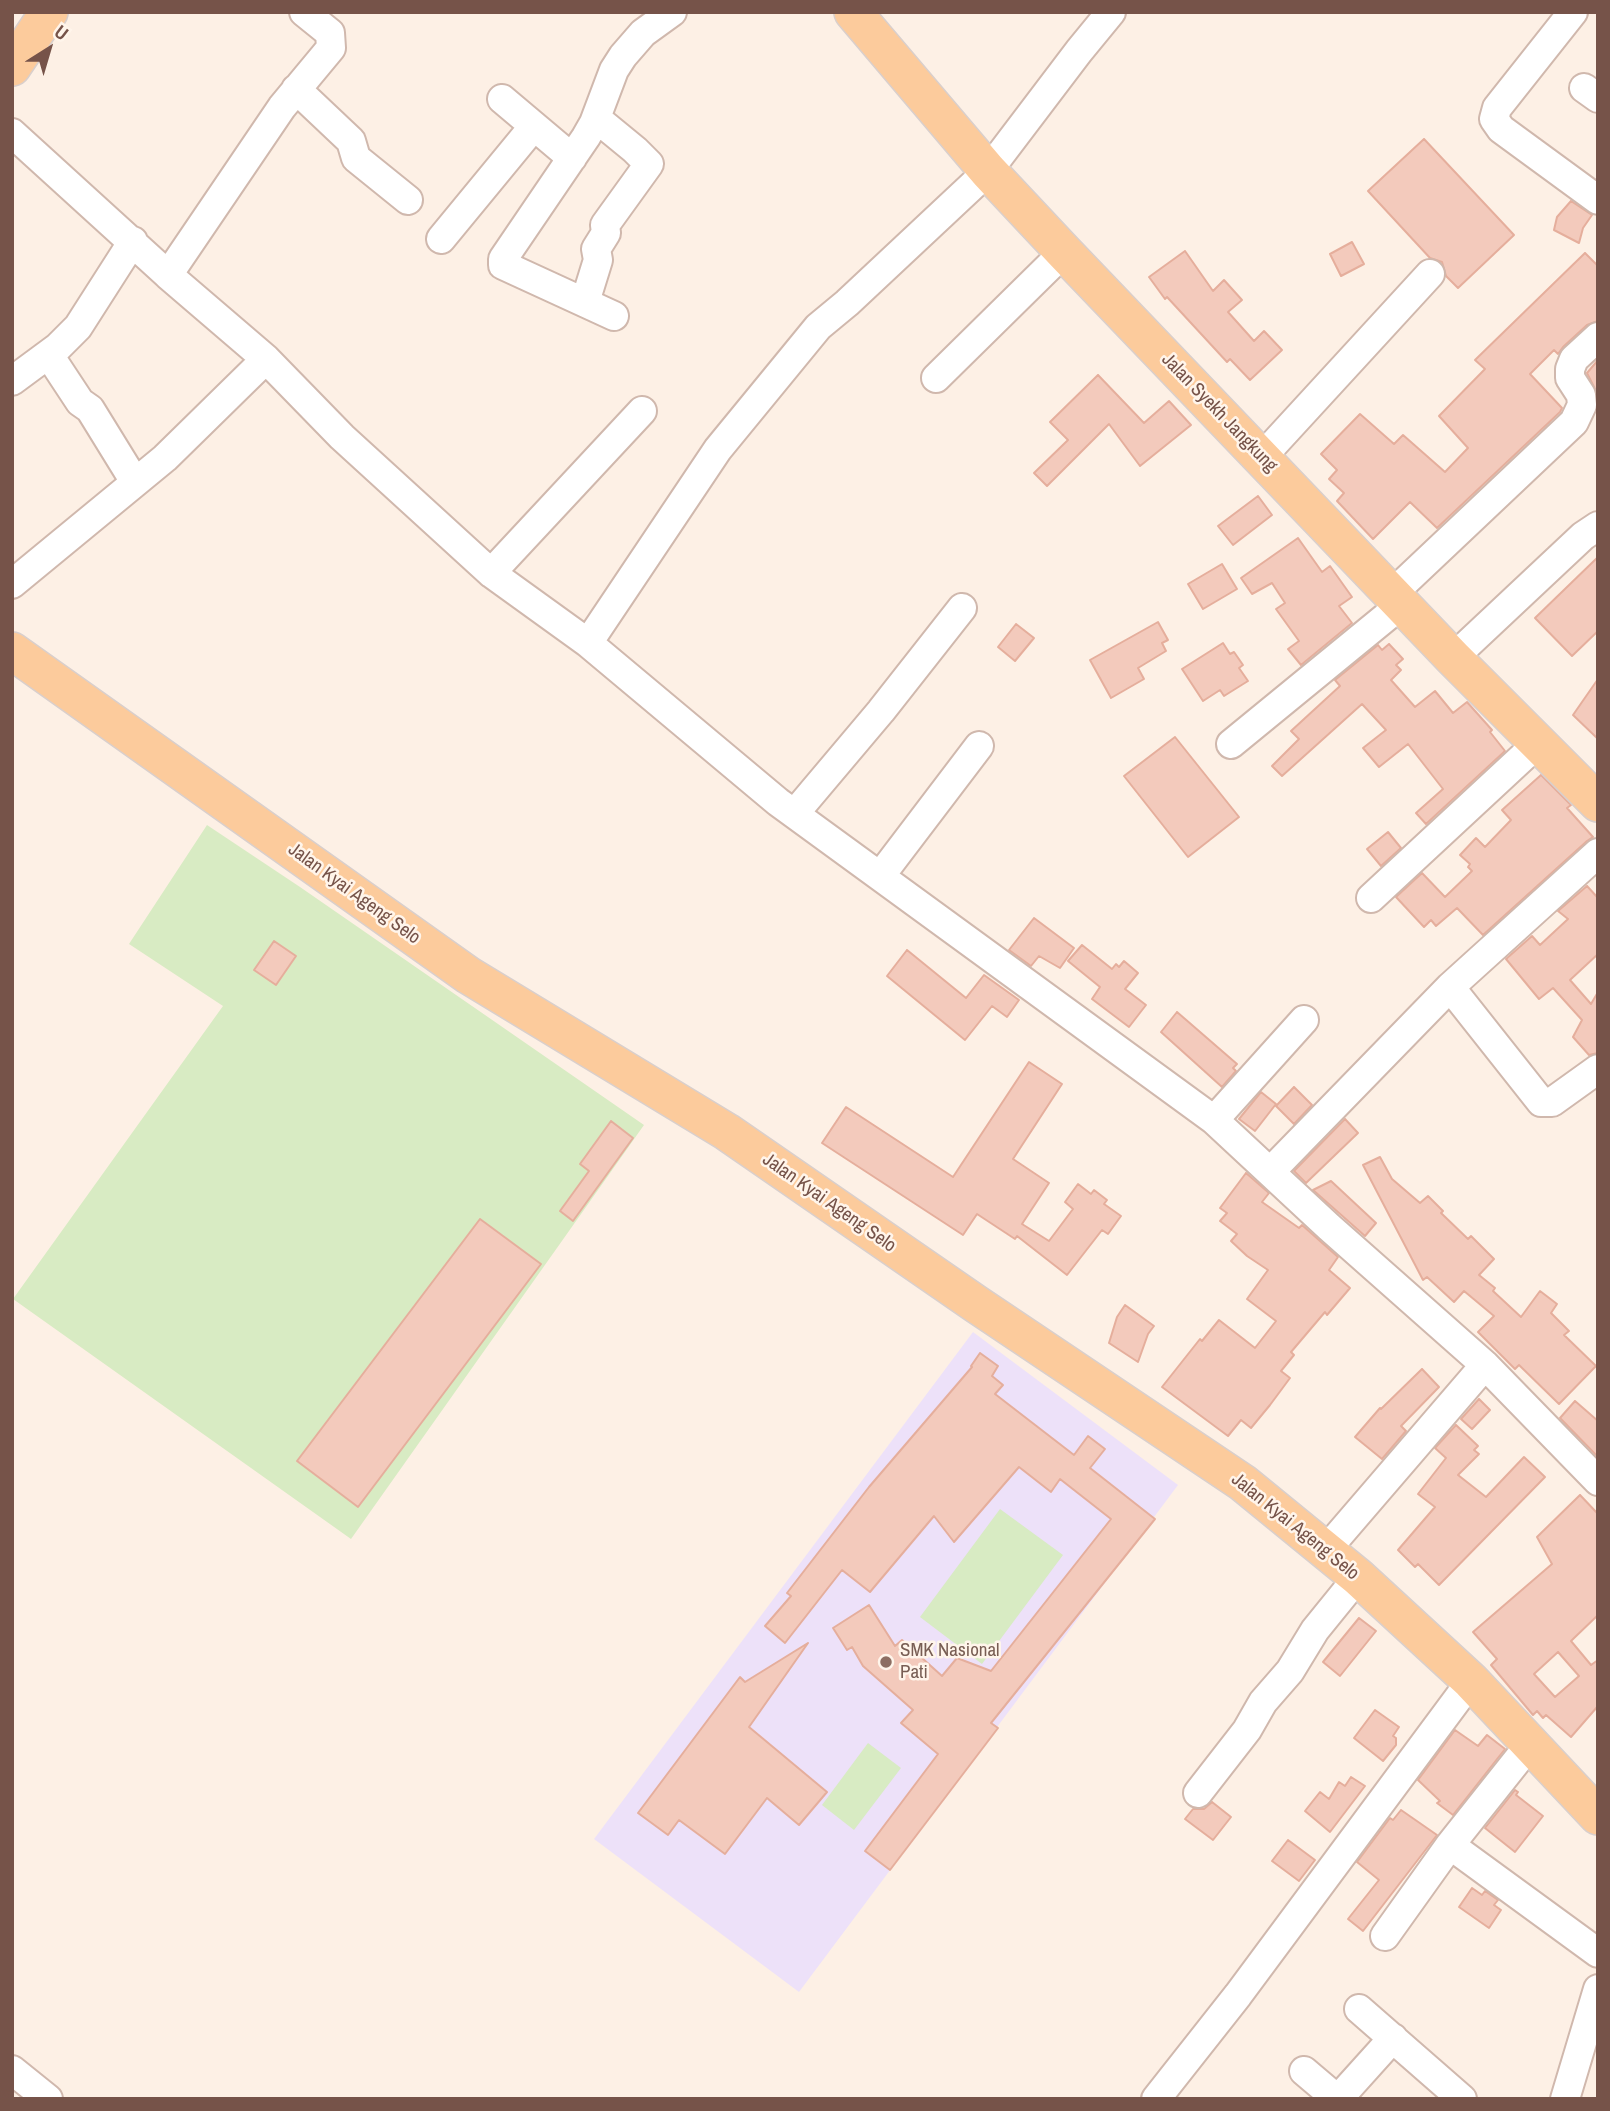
<!DOCTYPE html>
<style>
body{margin:0}
#map{position:relative;width:1610px;height:2111px;overflow:hidden;background:#fdf0e5;font-family:"Archivo Narrow",sans-serif}
canvas{display:block}
.frame{position:absolute;inset:0;border:14px solid #765349;pointer-events:none}
.north{position:absolute;left:14px;top:14px;width:70px;height:70px;-webkit-text-stroke:5px #fff5eb;paint-order:stroke;rotate:37deg;font-size:19px;font-weight:700;line-height:28px;text-align:center;color:#765349}
.north::after{content:'';display:block;margin:auto;width:24px;height:32px;background:#765349;clip-path:polygon(50% 0,100% 100%,50% 72%,0 100%)}
</style>
<div id="map">
<canvas width="1610" height="2111"></canvas>
<div class="frame"></div>
<div class="north">U</div>
</div>
<script>
const ctx = document.querySelector('canvas').getContext('2d');
ctx.lineJoin = 'round';
function fillPath(path, color) { ctx.fillStyle = color; ctx.fill(path, 'evenodd'); }
const shape = rows => new Path2D(rows.map(r => 'M' + r).join(''));
function stroke(path, color, width, dash) { ctx.strokeStyle = color; ctx.lineWidth = width; ctx.lineCap = dash ? 'butt' : 'round'; ctx.setLineDash(dash || []); ctx.stroke(path); }
function label(font, color, halo, rows, align = 'center') {
  ctx.font = font + ' "Archivo Narrow",sans-serif'; ctx.lineWidth = 5; ctx.setLineDash([]); ctx.textBaseline = 'middle'; ctx.strokeStyle = halo; ctx.fillStyle = color; for (const [text, x, y, turn = 0] of rows) {
    ctx.save(); ctx.translate(x, y); ctx.rotate((+turn || 0) * Math.PI / 180); ctx.textAlign = isNaN(turn) ? turn : align; if (halo) ctx.strokeText(text, 0, 0); ctx.fillText(text, 0, 0); ctx.restore();
  }
}
const education = shape([
 [973,1332,1178,1485,799,1992,594,1839]
]);
const green = shape([
 [207,825,300,887,644,1125,351,1539,13,1299,223,1006,129,944],
 [1000,1509,1063,1555,982,1664,920,1617],
 [868,1743,901,1768,854,1830,822,1805]
]);
const building = shape([
 [1424,139,1514,235,1458,288,1446,276,1442,262,1430,258,1368,191,1424,139],
 [1571,201,1592,215,1583,228,1579,243,1554,230,1557,217,1571,201],
 [1352,242,1364,264,1341,276,1330,254,1352,242],
 [1185,251,1213,291,1224,280,1242,300,1228,312,1254,341,1264,331,1282,350,1250,380,1230,359,1227,362,1167,297,1165,299,1149,277,1185,251],
 [1585,253,1598,266,1598,321,1587,325,1563,347,1558,354,1554,350,1530,374,1562,408,1560,412,1437,528,1410,502,1373,539,1337,501,1344,493,1329,479,1337,470,1321,454,1360,414,1394,444,1403,435,1445,472,1468,448,1439,416,1485,369,1475,360,1585,253],
 [1598,360,1598,395,1587,373,1598,360],
 [1098,375,1144,423,1169,401,1191,425,1140,466,1109,424,1047,486,1034,473,1068,440,1050,422,1098,375],
 [1258,496,1272,515,1233,545,1218,526,1258,496],
 [1298,538,1322,572,1330,566,1352,597,1339,606,1352,623,1301,665,1288,649,1299,641,1276,609,1285,603,1272,583,1252,594,1241,578,1298,538],
 [1598,557,1598,631,1572,656,1535,618,1598,557],
 [1222,564,1237,589,1203,609,1188,584,1222,564],
 [1158,622,1168,640,1162,643,1166,651,1138,668,1144,679,1111,698,1090,660,1158,622],
 [1016,624,1034,638,1015,661,998,647,1016,624],
 [1223,643,1230,654,1234,652,1243,665,1239,668,1248,681,1224,696,1220,690,1203,701,1182,669,1223,643],
 [1389,644,1403,659,1396,665,1401,670,1391,680,1415,707,1435,691,1453,713,1467,702,1492,730,1490,732,1505,751,1426,824,1416,813,1443,789,1408,744,1379,767,1363,748,1386,730,1362,704,1282,776,1272,766,1299,739,1291,731,1340,686,1335,680,1378,645,1382,650,1389,644],
 [1598,679,1598,739,1573,715,1598,679],
 [1175,737,1239,817,1188,857,1124,776,1175,737],
 [1541,775,1571,805,1567,808,1593,837,1587,841,1483,935,1457,908,1436,926,1431,920,1424,927,1396,897,1422,873,1445,897,1472,871,1468,867,1470,864,1460,855,1476,838,1485,847,1511,820,1502,810,1541,775],
 [1388,832,1401,848,1381,866,1367,849,1388,832],
 [1587,886,1598,898,1598,954,1570,980,1591,1004,1598,992,1598,1053,1589,1055,1573,1037,1582,1020,1553,988,1539,999,1506,959,1532,936,1540,945,1568,919,1558,911,1587,886],
 [1034,918,1074,948,1060,968,1039,956,1031,966,1009,950,1034,918],
 [274,941,296,956,276,985,254,970,274,941],
 [1082,945,1112,969,1116,964,1119,967,1124,961,1138,973,1125,989,1146,1005,1129,1027,1092,999,1100,987,1068,961,1082,945],
 [907,950,966,998,984,975,1019,1000,1007,1017,992,1006,965,1040,887,976,907,950],
 [1177,1012,1237,1064,1233,1068,1236,1071,1222,1087,1161,1032,1177,1012],
 [1029,1062,1062,1084,1013,1159,1049,1183,1022,1224,1049,1241,1073,1209,1065,1202,1078,1184,1091,1194,1094,1190,1107,1200,1104,1204,1121,1216,1108,1234,1102,1230,1067,1275,1017,1236,1015,1239,977,1214,963,1235,822,1143,846,1107,953,1177,1029,1062],
 [1294,1087,1312,1105,1294,1124,1276,1106,1294,1087],
 [1261,1092,1276,1104,1255,1131,1239,1119,1261,1092],
 [1345,1119,1358,1133,1306,1183,1294,1171,1345,1119],
 [611,1121,633,1138,573,1221,560,1211,589,1171,580,1164,611,1121],
 [1380,1157,1392,1179,1420,1203,1428,1196,1443,1211,1441,1213,1468,1239,1471,1236,1494,1259,1479,1275,1495,1288,1493,1291,1521,1317,1540,1291,1557,1304,1551,1313,1569,1331,1564,1335,1596,1366,1559,1404,1519,1365,1515,1369,1478,1332,1494,1316,1464,1291,1454,1302,1427,1277,1423,1280,1363,1165,1380,1157],
 [1246,1173,1269,1193,1262,1202,1299,1228,1302,1225,1338,1257,1329,1270,1350,1288,1327,1315,1325,1312,1291,1352,1294,1355,1281,1371,1290,1378,1270,1405,1251,1428,1241,1420,1228,1436,1162,1387,1200,1339,1202,1341,1219,1320,1255,1348,1276,1321,1247,1299,1268,1270,1247,1256,1231,1241,1237,1234,1220,1221,1227,1213,1220,1208,1246,1173],
 [1331,1181,1376,1223,1365,1236,1313,1190,1331,1181],
 [480,1219,541,1264,358,1507,297,1461,480,1219],
 [1125,1305,1154,1326,1148,1334,1138,1362,1109,1343,1117,1317,1125,1305],
 [980,1353,998,1366,992,1376,1003,1385,995,1394,1074,1455,1088,1436,1105,1449,1090,1468,1155,1519,991,1723,998,1728,890,1870,865,1851,938,1754,901,1723,913,1710,863,1666,852,1647,847,1650,833,1628,869,1605,895,1646,902,1640,942,1676,957,1658,991,1671,1111,1519,1060,1479,1051,1492,1019,1467,954,1542,934,1516,870,1592,842,1570,785,1643,765,1626,791,1596,787,1593,869,1487,972,1367,971,1366,980,1353],
 [1422,1369,1439,1387,1401,1426,1406,1431,1382,1459,1355,1437,1380,1408,1381,1409,1422,1369],
 [1479,1399,1490,1410,1472,1429,1461,1419,1479,1399],
 [1575,1401,1598,1421,1598,1457,1560,1418,1575,1401],
 [1456,1425,1478,1446,1474,1450,1479,1454,1458,1475,1486,1497,1524,1457,1545,1477,1439,1585,1418,1564,1415,1567,1398,1550,1435,1507,1418,1494,1446,1458,1435,1448,1456,1425],
 [1580,1495,1598,1514,1598,1615,1571,1641,1591,1665,1598,1660,1598,1706,1571,1737,1546,1715,1543,1718,1537,1711,1533,1715,1491,1665,1497,1659,1473,1632,1552,1564,1537,1537,1580,1495],
 [1558,1652,1579,1676,1555,1697,1534,1674,1558,1652],
 [1359,1618,1376,1631,1340,1676,1323,1662,1359,1618],
 [808,1643,749,1727,827,1792,799,1825,767,1798,725,1854,679,1820,668,1835,638,1813,740,1677,745,1682,808,1643],
 [1375,1710,1399,1727,1393,1736,1396,1738,1396,1745,1383,1761,1354,1738,1375,1710],
 [1455,1730,1478,1746,1487,1735,1505,1749,1453,1815,1437,1803,1440,1801,1418,1780,1455,1730],
 [1351,1777,1365,1786,1330,1832,1305,1811,1320,1792,1329,1799,1339,1782,1345,1786,1351,1777],
 [1515,1790,1518,1792,1516,1795,1543,1816,1515,1852,1485,1828,1515,1790],
 [1212,1802,1231,1817,1213,1840,1185,1819,1193,1809,1204,1809,1212,1802],
 [1401,1810,1437,1835,1363,1931,1348,1919,1379,1880,1357,1862,1390,1818,1393,1820,1401,1810],
 [1288,1840,1315,1860,1299,1881,1272,1861,1288,1840],
 [1472,1888,1482,1895,1485,1891,1498,1900,1494,1905,1501,1910,1489,1928,1459,1907,1472,1888]
]);
const minor = shape([
 [1573,12,1497,108,1494,119,1501,129,1598,200],
 [1584,88,1598,98],
 [296,89,351,141,356,158,408,200],
 [502,99,572,158],
 [12,133,168,275,266,359,342,437,491,573,588,643,778,802,1214,1120,1329,1227,1485,1365,1598,1481],
 [441,239,534,126],
 [168,275,282,107,331,48,330,33,304,12],
 [585,302,598,260,596,249,606,233,605,225,649,164,635,150,596,118],
 [614,316,503,265,503,259,586,137,594,123,614,70,623,56,643,33,672,12],
 [49,355,80,402,90,409,135,482],
 [936,378,1064,252],
 [12,381,58,347,78,327,133,241],
 [1261,458,1430,274],
 [491,573,642,411],
 [12,584,165,458,266,359],
 [1392,594,1574,422,1582,405,1581,395,1570,378,1570,369,1574,359,1598,337],
 [588,643,718,449,818,327,847,303,988,171,1079,51,1111,12],
 [1453,658,1583,536,1598,526],
 [1231,744,1402,604],
 [795,813,881,711,962,608],
 [1598,853,1450,987,1541,1102,1552,1102,1598,1069],
 [881,875,979,746],
 [1371,898,1538,743],
 [1214,1120,1304,1020],
 [1270,1172,1450,987],
 [1326,1550,1485,1365],
 [1198,1793,1247,1730,1263,1702,1290,1671,1315,1630,1358,1577],
 [1450,1845,1598,1953],
 [1385,1936,1450,1845,1531,1743],
 [1359,2009,1462,2099],
 [12,2070,48,2099],
 [1304,2071,1337,2099],
 [1156,2099,1238,1995,1471,1681],
 [1338,2099,1393,2038],
 [1565,2099,1598,1989]
]);
const major = shape([
 [853,12,988,171,1064,252,1453,658,1598,803],
 [12,67,49,12],
 [12,651,468,975,727,1132,976,1304,1243,1483,1358,1577,1471,1681,1598,1816]
]);
const markers = [
 [886,1662,7,"#8d6e63"]
];
const streetNames = [
 ["Jalan Syekh Jangkung",1219,413,46],
 ["Jalan Kyai Ageng Selo",354,894,36],
 ["Jalan Kyai Ageng Selo",829,1203,35],
 ["Jalan Kyai Ageng Selo",1295,1527,39]
];
const educationNames = [
 ["SMK Nasional",900,1651],
 ["Pati",900,1673]
];
fillPath(education, '#ede1f9');
fillPath(green, '#d8ebc3');
fillPath(building, '#f3cabc');
stroke(building, '#e5ae9c', 2);
stroke(minor, '#d0b8ad', 32);
stroke(major, '#d9cfcc', 40);
stroke(minor, '#fff', 28);
stroke(major, '#fccb9c', 37);
for (const [x, y, r, color] of markers) { const dot = new Path2D(); dot.arc(x, y, r, 0, 2 * Math.PI); ctx.fillStyle = color; ctx.fill(dot); stroke(dot, '#fff5eb', 2.5); }
label('19px', '#765349', '#fff5eb', streetNames);
label('19px', '#785e54', '#fff5eb', educationNames, 'left');
</script>
